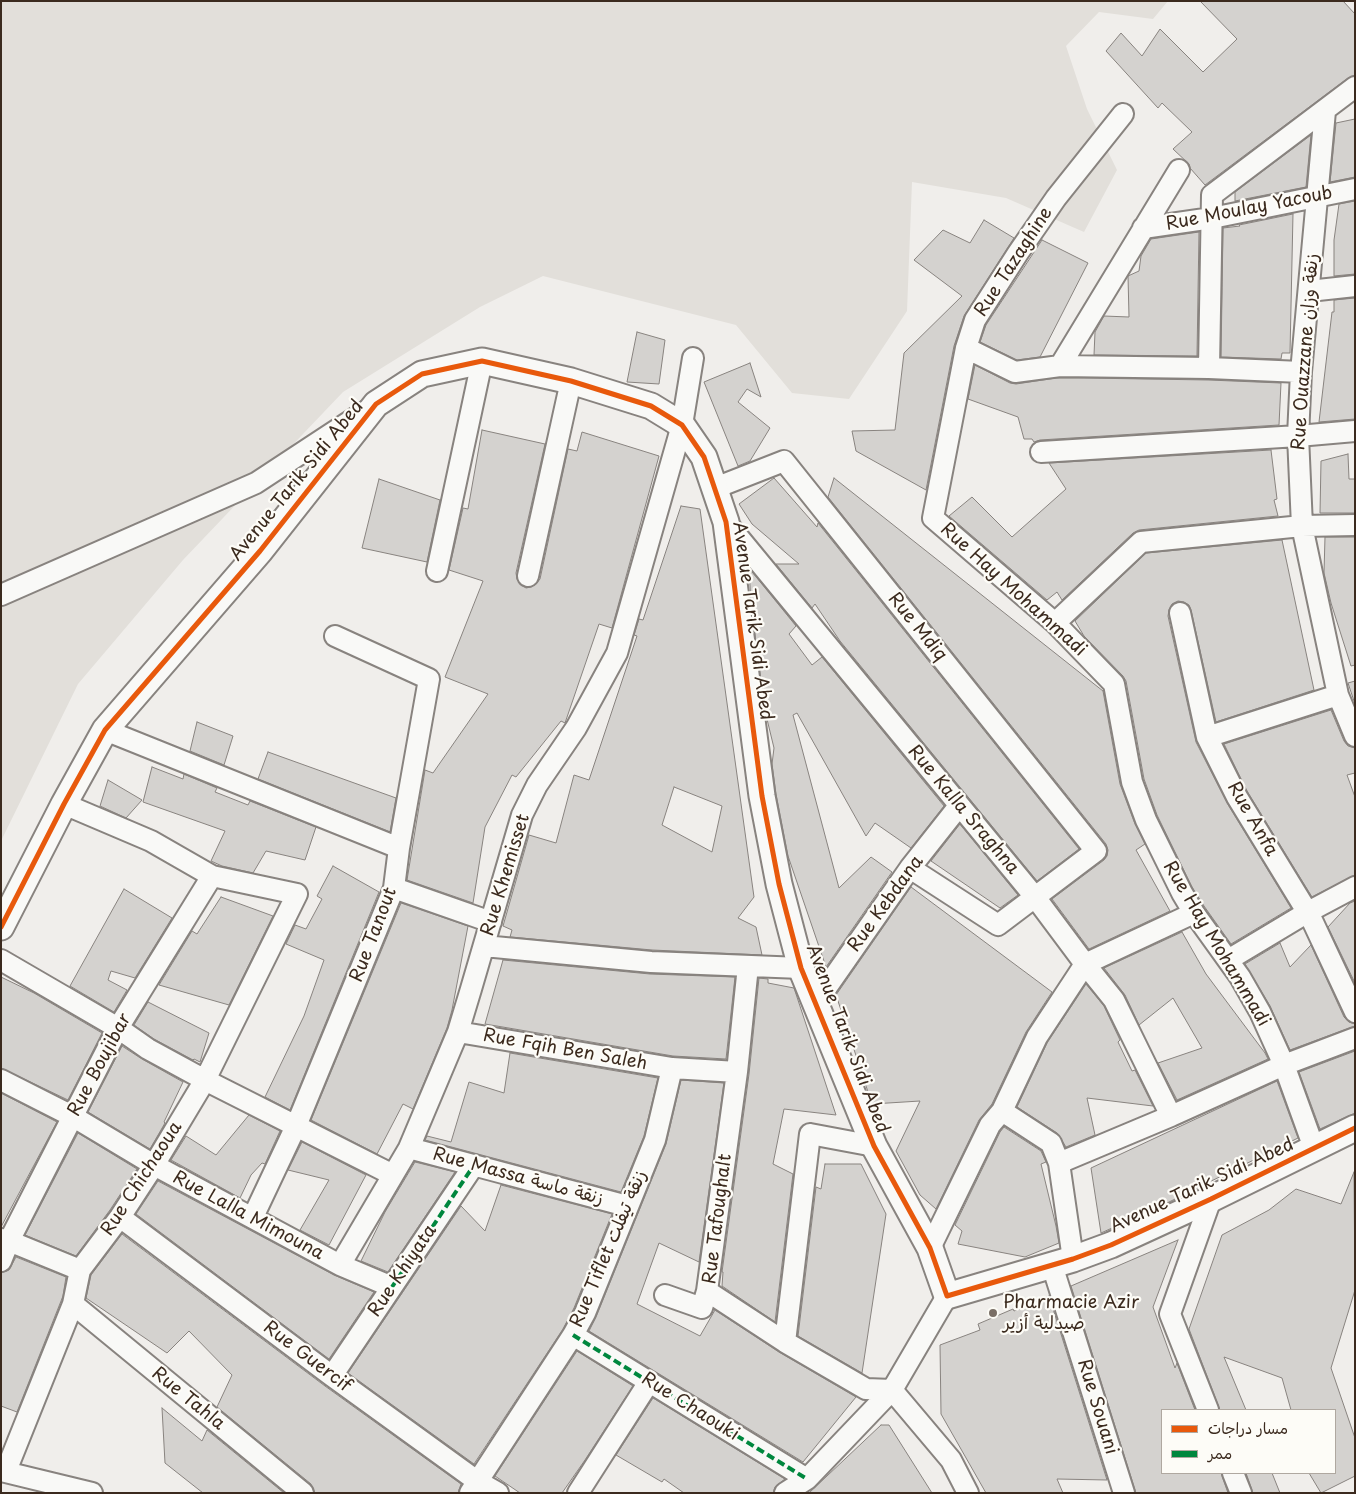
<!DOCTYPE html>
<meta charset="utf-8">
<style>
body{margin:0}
#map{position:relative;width:1356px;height:1494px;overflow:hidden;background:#f0eeeb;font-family:"Playpen Sans","Playpen Sans Arabic",sans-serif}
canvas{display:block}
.frame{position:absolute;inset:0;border:2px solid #3b2a1e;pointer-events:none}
.legend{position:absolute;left:1161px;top:1409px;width:175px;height:65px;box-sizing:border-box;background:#fdfcf7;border:1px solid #afa8a0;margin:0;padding:6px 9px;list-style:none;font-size:15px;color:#3b2a1e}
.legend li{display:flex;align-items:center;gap:10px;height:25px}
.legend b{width:25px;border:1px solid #afa8a0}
</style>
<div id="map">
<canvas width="1356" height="1494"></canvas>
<div class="frame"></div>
<ul class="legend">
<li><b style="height:6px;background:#e8590c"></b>مسار دراجات</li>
<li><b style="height:6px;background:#00873e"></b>ممر</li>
</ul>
</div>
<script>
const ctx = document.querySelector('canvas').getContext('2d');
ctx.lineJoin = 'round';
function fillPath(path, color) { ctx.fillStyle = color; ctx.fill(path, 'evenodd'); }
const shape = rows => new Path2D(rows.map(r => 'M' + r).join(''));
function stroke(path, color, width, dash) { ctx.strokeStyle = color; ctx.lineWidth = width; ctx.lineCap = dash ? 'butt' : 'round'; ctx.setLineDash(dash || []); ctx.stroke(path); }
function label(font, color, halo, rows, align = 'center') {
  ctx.font = font + ' "Playpen Sans","Playpen Sans Arabic",sans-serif'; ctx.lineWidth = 4.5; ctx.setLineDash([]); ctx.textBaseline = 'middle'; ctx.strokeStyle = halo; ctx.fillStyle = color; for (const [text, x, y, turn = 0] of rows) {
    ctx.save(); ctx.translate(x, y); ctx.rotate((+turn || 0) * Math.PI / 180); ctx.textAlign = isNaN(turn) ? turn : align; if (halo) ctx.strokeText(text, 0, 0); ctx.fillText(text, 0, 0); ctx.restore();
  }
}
const green = shape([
 [1,1,1168,1,1153,19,1099,12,1066,46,1087,109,1117,170,1084,232,1006,198,912,182,907,311,849,399,792,393,736,325,543,276,480,307,343,392,183,560,78,684,1,841]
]);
const building = shape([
 [1200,1,1343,1,1355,14,1355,75,1348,78,1205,185,1190,168,1189,164,1173,149,1192,132,1162,103,1158,108,1106,51,1121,33,1142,56,1160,29,1203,72,1237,39,1200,1],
 [1355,119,1355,177,1330,182,1336,123,1355,119],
 [1311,135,1306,187,1235,201,1235,192,1311,135],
 [1355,201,1355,274,1334,276,1334,240,1339,204,1355,201],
 [1293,214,1290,353,1282,353,1281,359,1221,357,1223,228,1240,226,1239,225,1293,214],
 [984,220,1014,238,964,316,954,346,926,490,856,451,852,431,895,430,904,353,962,296,914,260,943,230,970,243,984,220],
 [1199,232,1197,356,1094,355,1095,332,1104,316,1129,317,1128,276,1139,271,1141,256,1151,239,1199,232],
 [1042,240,1088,263,1040,357,1017,360,980,342,986,325,1042,240],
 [1355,298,1355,419,1319,422,1332,312,1334,312,1334,300,1355,298],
 [637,332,665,340,659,384,627,382,637,332],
 [750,363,761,397,747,389,738,402,770,428,750,461,738,466,704,382,750,363],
 [975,365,1010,383,1016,384,1056,378,1084,378,1209,380,1281,383,1279,425,1040,440,1034,442,1032,439,1024,439,1018,417,968,399,975,365],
 [482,430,545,444,516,573,517,579,520,584,526,588,531,587,536,584,540,579,568,449,577,451,582,432,659,456,612,628,599,624,565,723,561,721,516,777,512,775,485,827,473,903,407,880,425,770,433,773,488,694,445,677,483,581,449,570,463,508,468,509,482,430],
 [1271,450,1277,499,1274,500,1278,516,1139,530,1133,533,1062,600,1057,592,1047,600,949,516,972,497,1012,537,1066,489,1049,463,1271,450],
 [1348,454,1349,479,1355,479,1355,513,1320,513,1321,461,1348,454],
 [774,478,817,527,818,523,1079,849,1037,881,840,641,815,604,812,608,776,564,799,564,752,524,739,504,774,478],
 [834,478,1103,691,1120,784,1135,824,1145,844,1136,850,1170,911,1089,949,1052,899,1104,860,1107,856,1108,850,1106,844,828,497,834,478],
 [379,479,440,500,427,562,362,548,379,479],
 [681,506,700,509,754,897,738,918,756,927,762,955,652,950,510,937,512,930,503,926,529,835,556,843,574,775,589,780,637,636,634,635,639,619,643,620,681,506],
 [674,787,722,806,712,852,662,825,674,787],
 [1325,537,1355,537,1355,665,1351,666,1331,603,1324,573,1325,537],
 [1282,540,1314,690,1216,722,1191,610,1189,605,1184,602,1178,601,1172,604,1169,610,1168,616,1196,742,1227,803,1291,908,1231,944,1204,906,1192,887,1157,815,1144,779,1126,681,1123,676,1084,636,1075,621,1146,553,1282,540],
 [749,568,796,626,789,634,812,665,822,657,944,806,911,848,875,823,866,836,797,713,793,715,839,888,871,857,892,872,826,967,788,856,776,794,772,764,774,748,765,711,751,604,749,568],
 [1355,681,1355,704,1348,683,1355,681],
 [1331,710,1344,741,1348,746,1355,748,1355,773,1347,775,1355,797,1355,875,1312,897,1247,791,1224,744,1331,710],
 [197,722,233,736,224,765,190,751,197,722],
 [268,752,396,798,390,832,258,779,268,752],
 [152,767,183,779,184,774,217,788,215,792,248,805,250,801,316,827,305,860,266,851,253,873,222,866,211,861,225,831,143,802,152,767],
 [108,780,142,800,126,818,100,806,108,780],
 [960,824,1018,895,1000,908,931,861,960,824],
 [333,866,379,892,290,1110,265,1097,304,1016,324,960,286,944,295,925,306,929,322,899,317,896,333,866],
 [911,887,1052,992,1026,1032,992,1104,979,1120,936,1209,920,1195,896,1151,920,1101,872,1104,836,995,911,887],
 [124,889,172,918,135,978,111,971,108,980,127,990,114,1012,70,986,124,889],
 [221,897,273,916,229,1005,159,985,192,931,197,934,221,897],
 [1355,901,1355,983,1328,927,1350,903,1355,901],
 [401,903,468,926,452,1010,447,1028,413,1109,403,1104,377,1154,311,1120,401,903],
 [1182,932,1206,974,1265,1053,1268,1059,1177,1100,1158,1063,1202,1048,1173,998,1139,1025,1125,995,1104,968,1182,932],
 [1280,943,1290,967,1311,945,1344,1017,1349,1022,1355,1024,1355,1026,1290,1050,1270,1006,1245,964,1280,943],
 [503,960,650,974,735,977,726,1059,673,1056,485,1024,503,960],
 [1,977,34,993,102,1033,68,1100,1,1068,1,977],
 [759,978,768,979,768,983,794,988,836,1115,784,1109,773,1164,793,1174,775,1322,722,1286,723,1272,722,1272,749,1074,759,978],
 [1086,984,1104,1006,1120,1040,1118,1042,1132,1071,1135,1070,1153,1106,1087,1098,1095,1135,1066,1147,1057,1133,1017,1107,1047,1043,1086,984],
 [148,1002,209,1033,200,1062,194,1059,193,1060,154,1039,134,1025,148,1002],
 [122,1046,142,1059,183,1082,164,1122,165,1123,150,1149,88,1112,122,1046],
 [1355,1051,1355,1113,1320,1129,1299,1072,1355,1051],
 [510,1053,658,1078,644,1136,621,1192,425,1140,427,1136,451,1142,469,1082,504,1093,510,1053],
 [681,1080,724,1083,699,1262,659,1243,637,1304,700,1336,715,1310,779,1352,856,1397,803,1462,589,1331,596,1317,666,1144,681,1080],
 [1277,1081,1298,1138,1163,1205,1101,1233,1091,1168,1277,1081],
 [1,1093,57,1122,1,1227,1,1093],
 [249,1115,280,1131,265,1164,262,1163,251,1175,240,1198,171,1160,186,1136,216,1155,249,1115],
 [1004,1127,1041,1151,1046,1162,1041,1164,1056,1226,1059,1243,1025,1257,958,1244,962,1231,955,1225,1000,1132,1004,1127],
 [78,1133,137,1169,110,1210,76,1256,25,1235,78,1133],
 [302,1142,366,1175,329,1245,300,1230,329,1180,288,1170,302,1142],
 [415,1162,455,1172,388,1272,361,1261,385,1212,415,1162],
 [825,1164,861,1164,886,1214,862,1373,798,1336,816,1187,821,1189,825,1164],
 [1354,1172,1355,1290,1331,1368,1355,1438,1355,1476,1321,1493,1309,1473,1335,1473,1335,1410,1291,1410,1282,1378,1224,1357,1246,1410,1220,1410,1189,1329,1222,1235,1269,1210,1296,1189,1341,1204,1354,1172],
 [158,1181,334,1275,374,1292,329,1359,136,1214,158,1181],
 [501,1185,612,1214,574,1308,563,1329,474,1464,348,1373,461,1206,485,1231,501,1185],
 [122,1234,325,1386,461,1484,458,1493,315,1493,311,1484,217,1407,232,1375,189,1331,167,1353,86,1298,91,1275,122,1234],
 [1178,1240,1153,1307,1175,1368,1177,1363,1195,1410,1162,1410,1162,1473,1221,1473,1228,1493,1136,1493,1071,1286,1178,1240],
 [16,1257,66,1277,63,1296,17,1412,1,1406,1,1273,9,1270,16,1257],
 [1049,1296,1107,1480,1057,1479,1063,1493,986,1493,941,1414,940,1345,980,1330,978,1324,1013,1309,1014,1311,1049,1296],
 [577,1351,633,1386,585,1460,562,1493,520,1493,495,1476,577,1351],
 [653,1398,785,1479,775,1487,773,1493,684,1493,664,1479,662,1482,616,1455,653,1398],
 [162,1408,202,1441,207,1430,284,1493,203,1493,165,1463,162,1408],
 [881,1425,889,1425,932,1493,809,1493,881,1425],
 [1246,1473,1272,1473,1280,1493,1253,1493,1246,1473]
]);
const minor = shape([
 [1325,111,1301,372,1298,436,1302,526,1338,695,1355,736],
 [1123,114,1056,198,1018,253,975,320,966,348,933,518,1055,623,1114,684,1132,782,1146,820,1182,893,1194,913,1240,977,1260,1012,1284,1065,1314,1148],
 [1143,228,1212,218,1355,189],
 [1309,291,1355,286],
 [966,348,1015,372,1060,366,1209,368,1301,372],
 [1060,366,1179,170],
 [1209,368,1212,195,1355,87],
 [1041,452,1298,436,1355,431],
 [715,488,784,461,1096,851,998,925,910,868],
 [726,522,1035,897,1085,964,1114,1000,1171,1116],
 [437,571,482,361],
 [528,576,571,381],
 [1,595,256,483,364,412],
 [1180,613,1207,737,1237,797,1311,918,1355,1012],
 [1055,623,1141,542,1302,526,1355,525],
 [105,730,399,848],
 [1207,737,1338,695],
 [394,888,491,922],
 [484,946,651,962,801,968],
 [1,960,118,1028,148,1049,205,1080,393,1175],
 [1228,960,1308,912,1355,887],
 [748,966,737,1072,707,1291,785,1342,866,1389,892,1390,951,1460,968,1493],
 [815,1004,910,868,959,806],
 [458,1032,672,1068,737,1072],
 [1,1080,72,1116,154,1165,340,1265,392,1287],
 [1002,1111,1051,1143,1059,1163,1073,1259],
 [409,1148,627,1206],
 [1059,1163,1171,1116,1284,1065,1355,1038],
 [120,1217,332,1376,477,1481,498,1493],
 [253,1217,296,1126,394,888,399,848,429,679,335,636],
 [1,1239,9,1241,80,1270],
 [930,1248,990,1125,1002,1111,1037,1037,1085,964,1194,913],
 [1,1261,9,1241,118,1028,212,876],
 [340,1265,409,1148,458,1032,471,989,522,815,537,785,576,728,617,653,682,425,693,358],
 [1052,1265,1124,1493],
 [665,1295,702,1308,707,1291],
 [73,1304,303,1493],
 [573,1335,807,1479],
 [785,1342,810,1134,874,1146],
 [332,1376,474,1165],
 [1208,1410,1170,1314,1211,1199],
 [1,1471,92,1493],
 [6,1471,73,1304,80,1270,120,1217,154,1165,205,1080,297,894,212,876,151,841,64,804],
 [1233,1473,1241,1493],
 [470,1493,573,1335,585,1313,655,1140,672,1068],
 [578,1493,649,1382],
 [785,1493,807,1479,892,1390,947,1296]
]);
const tertiary = shape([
 [1,927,64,804,105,730,260,551,376,404,422,374,482,361,571,381,651,406,682,425,704,457,726,522,762,796,779,884,801,968,874,1146,930,1248,947,1296,1073,1259,1111,1245,1211,1199,1355,1128]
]);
const quiet = shape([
 [392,1287,474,1165],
 [573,1335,807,1479]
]);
const cycleway = shape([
 [1,927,64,804,105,730,260,551,376,404,422,374,482,361,571,381,651,406,682,425,704,457,726,522,762,796,779,884,801,968,874,1146,930,1248,947,1296,1073,1259,1111,1245,1211,1199,1355,1128]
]);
const markers = [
 [993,1313,5,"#7a6f66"]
];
const streetNames = [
 ["Rue Moulay Yacoub",1249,209,-11],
 ["Rue Tazaghine",1014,262,-57],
 ["Rue Ouazzane زنقة وزان",1306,352,-86],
 ["Avenue Tarik Sidi Abed",297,481,-51],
 ["Rue Hay Mohammadi",1013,590,42],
 ["Avenue Tarik Sidi Abed",752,621,82],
 ["Rue Mdiq",917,627,51],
 ["Rue Kalla Sraghna",963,810,50],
 ["Rue Anfa",1252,819,60],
 ["Rue Khemisset",506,875,-73],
 ["Rue Kebdana",886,904,-54],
 ["Rue Tanout",374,935,-69],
 ["Rue Hay Mohammadi",1216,944,59],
 ["Avenue Tarik Sidi Abed",847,1039,69],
 ["Rue Fqih Ben Saleh",565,1050,10],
 ["Rue Boujibar",100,1065,-62],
 ["Rue Massa زنقة ماسة",518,1177,15],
 ["Rue Chichaoua",142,1179,-57],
 ["Avenue Tarik Sidi Abed",1202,1186,-25],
 ["Rue Lalla Mimouna",248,1216,28],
 ["Rue Tafoughalt",718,1219,-83],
 ["Rue Tiflet زنقة تيفلت",609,1249,-67],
 ["Rue Khiyata",403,1271,-56],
 ["Rue Guercif",307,1357,37],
 ["Rue Tahla",188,1399,39],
 ["Rue Chaouki",690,1407,32],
 ["Rue Souani",1097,1407,73]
];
const poiNames = [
 ["Pharmacie Azir",1003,1303],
 ["صيدلية أزير",1003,1324]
];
fillPath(green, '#e2dfda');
fillPath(building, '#d4d2cf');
stroke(building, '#88837f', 1);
stroke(minor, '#88837f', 24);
stroke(tertiary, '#88837f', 29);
stroke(minor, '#f9f9f7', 20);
stroke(tertiary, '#f9f9f7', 25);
stroke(quiet, '#00873e', 4, [8, 4]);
stroke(cycleway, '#e8590c', 5);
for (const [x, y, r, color] of markers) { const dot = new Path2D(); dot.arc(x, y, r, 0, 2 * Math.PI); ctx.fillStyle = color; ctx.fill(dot); stroke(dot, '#fdfcf7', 2); }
label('18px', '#3b2a1e', '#fdfcf7', streetNames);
label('18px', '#3b2a1e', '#fdfcf7', poiNames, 'left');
</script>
